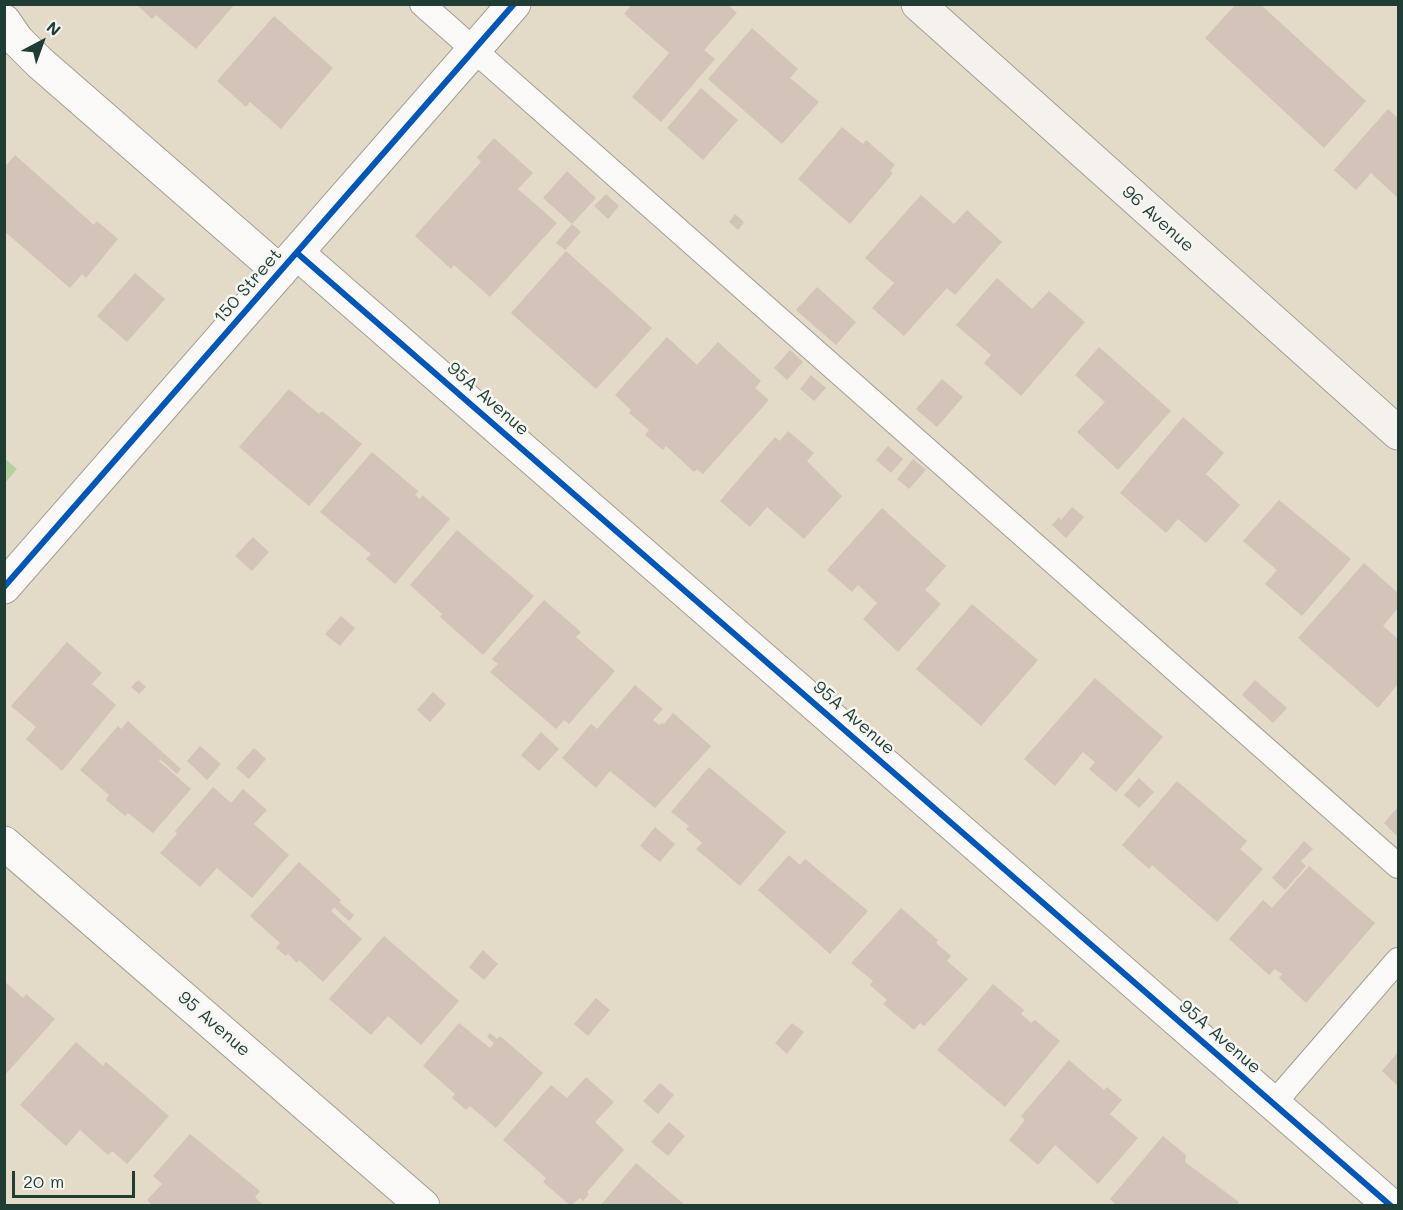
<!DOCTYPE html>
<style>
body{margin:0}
#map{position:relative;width:1403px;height:1210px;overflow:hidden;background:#e4dac8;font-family:Mali,sans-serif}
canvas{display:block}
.frame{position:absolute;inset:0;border:6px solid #1f3d34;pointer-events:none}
.north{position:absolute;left:12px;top:12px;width:60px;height:60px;-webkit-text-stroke:4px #f6f6f2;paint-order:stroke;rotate:41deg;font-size:16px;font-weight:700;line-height:24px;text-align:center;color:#1f3d34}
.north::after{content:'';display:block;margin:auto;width:21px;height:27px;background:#1f3d34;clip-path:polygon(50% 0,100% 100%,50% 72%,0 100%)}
.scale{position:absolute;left:12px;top:1171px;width:123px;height:27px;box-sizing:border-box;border:3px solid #1f3d34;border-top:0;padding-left:8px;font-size:18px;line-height:21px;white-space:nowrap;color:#1f3d34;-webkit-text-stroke:4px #f6f6f2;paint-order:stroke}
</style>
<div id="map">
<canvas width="1403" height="1210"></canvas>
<div class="frame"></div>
<div class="north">N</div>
<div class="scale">20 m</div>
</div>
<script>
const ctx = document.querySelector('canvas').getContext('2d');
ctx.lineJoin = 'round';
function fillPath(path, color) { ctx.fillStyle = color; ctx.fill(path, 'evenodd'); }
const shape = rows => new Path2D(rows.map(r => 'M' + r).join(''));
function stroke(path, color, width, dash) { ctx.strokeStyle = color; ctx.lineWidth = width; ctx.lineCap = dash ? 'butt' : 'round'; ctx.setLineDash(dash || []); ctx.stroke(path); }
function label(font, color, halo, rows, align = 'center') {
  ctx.font = font + ' Mali,sans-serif'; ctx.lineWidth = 5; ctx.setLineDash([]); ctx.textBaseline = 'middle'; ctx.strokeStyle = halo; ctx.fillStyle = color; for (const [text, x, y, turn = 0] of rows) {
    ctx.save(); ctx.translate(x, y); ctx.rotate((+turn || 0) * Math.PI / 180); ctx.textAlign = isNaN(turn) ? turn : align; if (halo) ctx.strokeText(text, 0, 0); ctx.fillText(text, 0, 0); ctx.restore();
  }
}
const green = shape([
 [5,459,17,469,5,483]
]);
const building = shape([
 [136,4,235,4,196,49,156,15,152,19],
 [632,4,727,4,737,13,704,50,715,59,661,122,632,97,669,53,624,14],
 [1236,4,1260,4,1366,101,1324,148,1205,38],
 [274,16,333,68,281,129,250,102,246,107,217,81],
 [752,28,798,69,790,78,819,102,782,144,708,79],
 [701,88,738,120,703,160,667,128],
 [1388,109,1398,118,1398,198,1371,173,1356,190,1334,170],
 [842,127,863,144,866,140,895,165,890,171,893,173,850,224,798,179],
 [494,138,533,173,518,189,557,223,490,297,454,265,451,269,415,236,481,162,477,157],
 [15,155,94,225,97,221,118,239,86,278,82,274,70,288,4,231,4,168],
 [567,171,596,198,572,224,581,232,565,250,556,243,572,224,543,198],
 [606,194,619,206,608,219,594,206],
 [921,195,954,224,967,210,1002,242,955,295,947,288,904,336,872,308,894,283,865,258],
 [735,214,744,222,738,230,729,222],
 [566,251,652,328,596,389,511,313],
 [135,273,165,299,127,342,97,316],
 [997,278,1032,309,1049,291,1085,322,1021,396,984,363,991,355,956,325],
 [817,287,856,322,836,345,796,310],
 [667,337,697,365,718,342,761,381,755,388,769,400,703,474,697,469,694,472,666,446,663,450,645,435,649,430,629,413,631,410,615,395],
 [1099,347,1171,411,1118,470,1077,432,1105,402,1075,375],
 [790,350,803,362,787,380,774,368],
 [811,375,826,388,814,401,800,389],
 [942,379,963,397,937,427,916,409],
 [289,389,319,414,322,411,362,444,309,506,239,447],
 [1183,417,1224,453,1206,474,1240,505,1206,543,1178,519,1166,533,1120,493],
 [788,431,814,453,807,461,842,496,804,539,767,507,750,527,720,501,775,437,780,441],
 [888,446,903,459,891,473,876,460],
 [372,452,418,491,415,495,420,499,422,495,450,519,395,584,366,559,371,554,320,512],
 [913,459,926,470,909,489,897,479],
 [1279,500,1351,559,1302,616,1265,584,1277,570,1243,541],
 [1072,507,1084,517,1066,538,1052,525,1059,517,1061,520],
 [882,508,946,566,925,590,941,604,898,652,863,619,877,603,858,585,852,592,827,570],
 [457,530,534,596,483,655,440,617,442,614,410,585],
 [253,537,269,552,252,571,235,556],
 [1364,563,1398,593,1398,608,1383,626,1398,639,1398,684,1378,708,1298,638],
 [544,600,581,632,576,637,615,671,569,724,564,720,556,729,490,672,498,664,492,659],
 [972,604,1038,660,981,726,916,669],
 [341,616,355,628,340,646,325,634],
 [67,642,102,673,92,684,116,705,62,771,26,739,36,727,11,706],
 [1095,678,1163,737,1116,792,1089,769,1095,762,1083,752,1055,786,1024,759],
 [138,680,146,687,139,694,131,687],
 [1255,680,1287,708,1273,723,1242,695],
 [635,685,663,709,653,720,659,725,662,723,664,724,673,713,711,746,655,808,610,771,596,788,562,758,591,724,597,729],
 [433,692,446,704,430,722,417,710],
 [128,721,181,769,177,774,160,759,159,761,191,789,153,833,128,813,125,816,106,800,109,795,80,770,118,726,121,729],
 [541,732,559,749,539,771,521,755],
 [200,746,221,764,207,780,187,761],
 [254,748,266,759,249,779,236,768],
 [709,767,786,832,740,886,696,849,702,843,686,829,689,826,671,812],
 [1139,778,1154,792,1139,808,1124,795],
 [1177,781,1247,841,1240,849,1263,869,1217,922,1152,865,1149,869,1122,845],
 [213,787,231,803,243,789,267,810,254,824,289,855,252,898,217,868,200,887,160,853,177,834,175,831],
 [1398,807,1398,837,1384,823],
 [655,827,675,844,660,862,640,846],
 [1304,841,1313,849,1301,861,1306,866,1285,890,1272,878],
 [789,855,800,865,805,859,868,911,830,954,758,890],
 [299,862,341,900,339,902,354,915,349,921,334,907,331,911,362,939,323,982,299,960,297,963,288,954,286,956,276,948,280,943,250,916],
 [1309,866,1375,923,1306,1003,1279,978,1282,974,1275,969,1269,975,1229,939,1263,900,1272,908],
 [901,908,938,940,936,943,951,956,947,961,968,979,924,1026,920,1023,914,1030,883,1004,887,1000,870,985,873,981,851,963],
 [384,936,459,1001,421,1045,388,1016,371,1035,329,999],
 [483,950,498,964,484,980,469,967],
 [4,981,23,998,26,994,55,1019,4,1076],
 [993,984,1024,1010,1021,1014,1031,1023,1035,1020,1060,1041,1005,1107,937,1050],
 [596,998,610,1010,588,1036,574,1024],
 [459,1023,490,1048,494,1043,487,1037,490,1033,497,1039,500,1036,543,1073,496,1128,470,1106,466,1110,452,1098,455,1094,423,1066],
 [792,1023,804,1032,787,1054,775,1043],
 [76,1042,103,1066,106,1062,169,1116,127,1164,112,1151,108,1155,80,1130,66,1146,20,1105],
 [1398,1052,1398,1086,1382,1071],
 [1069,1060,1104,1090,1107,1087,1122,1100,1110,1114,1138,1138,1098,1184,1055,1145,1038,1165,1009,1140,1025,1120,1021,1116],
 [586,1077,614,1102,595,1122,624,1150,587,1192,589,1194,583,1201,580,1198,571,1206,543,1182,546,1178,503,1140,551,1085,567,1098],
 [660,1083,674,1095,658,1114,643,1101],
 [669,1122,685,1136,668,1156,651,1142],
 [190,1134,260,1191,255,1197,264,1206,153,1206,147,1200,162,1184,153,1176],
 [1163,1136,1186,1155,1185,1162,1239,1202,1236,1206,1117,1206,1110,1199],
 [636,1163,686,1206,600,1206]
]);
const lane = shape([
 [422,4,1398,866],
 [1274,1103,1398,960]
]);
const street = shape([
 [4,21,17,40,39,62,280,272],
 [297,253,1391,1206],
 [4,587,514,4],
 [4,843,423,1206]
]);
const secondary = shape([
 [918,4,1398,433]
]);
const cycleway = shape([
 [297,253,1391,1206],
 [4,587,514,4]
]);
const streetNames = [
 ["96 Avenue",1158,219,42],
 ["150 Street",248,286,-49],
 ["95A Avenue",488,399,41],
 ["95A Avenue",854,718,41],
 ["95 Avenue",214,1024,41],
 ["95A Avenue",1220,1037,41]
];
fillPath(green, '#b5d09e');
fillPath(building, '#d3c3b8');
stroke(lane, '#a19f94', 26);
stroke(street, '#a19f94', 35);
stroke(secondary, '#a19f94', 35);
stroke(lane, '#fbf9f7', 24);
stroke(street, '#fbf9f7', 33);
stroke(secondary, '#f5f1ed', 33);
stroke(cycleway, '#0057b8', 6);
label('18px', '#1f3d34', '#f6f6f2', streetNames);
</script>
